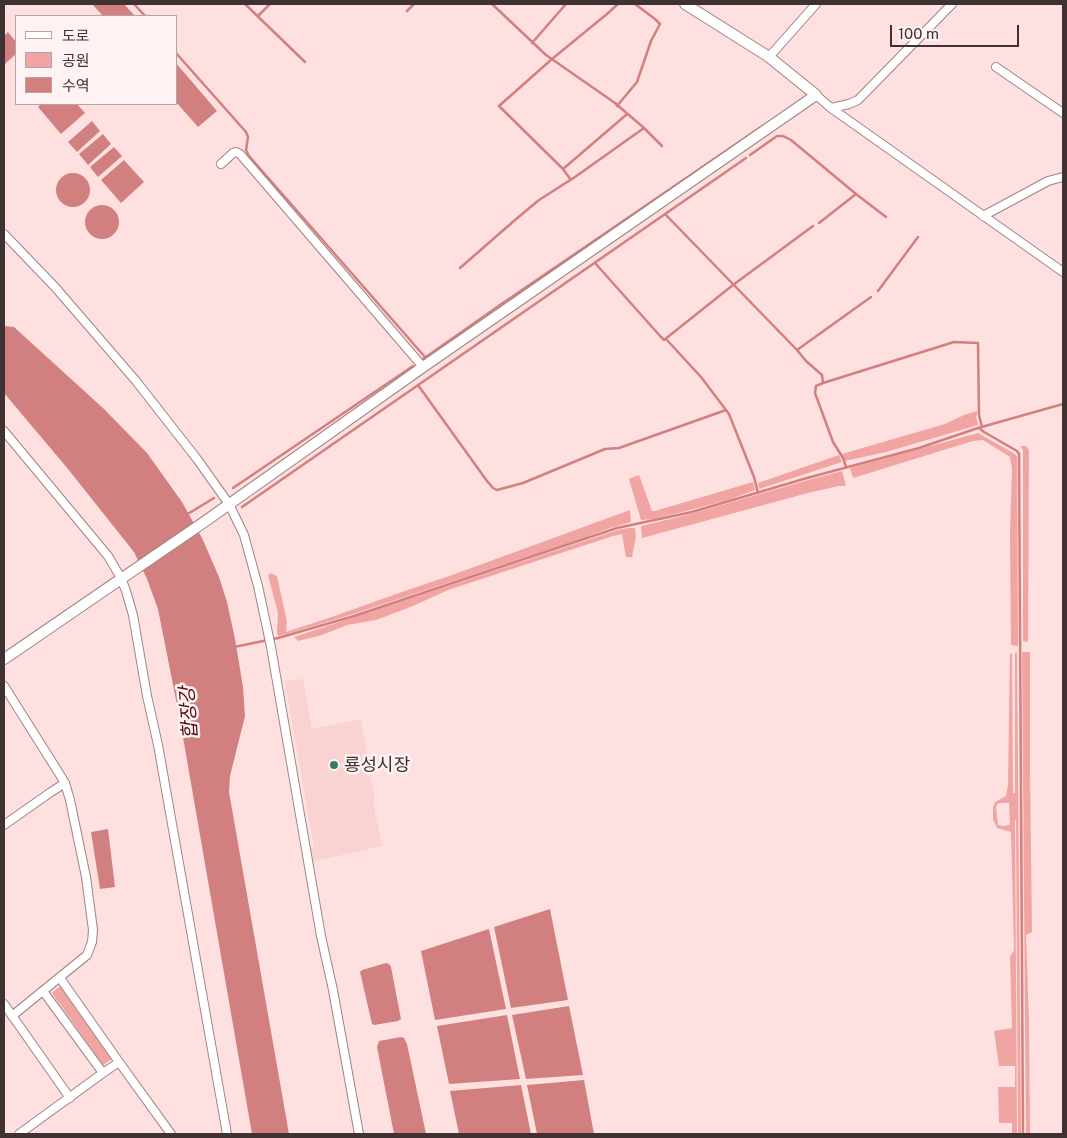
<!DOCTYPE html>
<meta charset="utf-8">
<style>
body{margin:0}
#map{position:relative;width:1067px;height:1138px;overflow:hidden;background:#fde0df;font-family:"Public Sans","Noto Sans KR",sans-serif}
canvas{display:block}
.frame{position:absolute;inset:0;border:5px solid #3e3332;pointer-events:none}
.legend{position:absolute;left:15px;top:15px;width:162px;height:90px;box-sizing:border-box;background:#fef2f2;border:1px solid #b1a6a5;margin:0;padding:6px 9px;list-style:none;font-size:15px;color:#3e3332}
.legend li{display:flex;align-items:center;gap:10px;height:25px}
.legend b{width:25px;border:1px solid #b1a6a5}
.scale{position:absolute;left:890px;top:25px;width:129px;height:22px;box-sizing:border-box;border:2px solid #3e3332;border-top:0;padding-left:6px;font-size:15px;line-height:18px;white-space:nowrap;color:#3e3332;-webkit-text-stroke:4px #fef2f2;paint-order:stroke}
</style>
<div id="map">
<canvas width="1067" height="1138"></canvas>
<div class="frame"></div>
<ul class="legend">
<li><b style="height:6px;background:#fff"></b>도로</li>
<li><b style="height:14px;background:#f0a5a2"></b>공원</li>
<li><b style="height:14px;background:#d2807f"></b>수역</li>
</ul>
<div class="scale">100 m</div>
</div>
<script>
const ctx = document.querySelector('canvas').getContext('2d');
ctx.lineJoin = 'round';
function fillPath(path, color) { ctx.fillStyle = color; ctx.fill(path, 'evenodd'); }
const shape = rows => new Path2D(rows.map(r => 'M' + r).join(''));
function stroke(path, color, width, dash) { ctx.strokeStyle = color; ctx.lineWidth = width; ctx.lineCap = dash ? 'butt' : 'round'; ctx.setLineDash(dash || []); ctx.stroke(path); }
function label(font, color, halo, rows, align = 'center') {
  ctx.font = font + ' "Public Sans","Noto Sans KR",sans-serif'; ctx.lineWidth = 5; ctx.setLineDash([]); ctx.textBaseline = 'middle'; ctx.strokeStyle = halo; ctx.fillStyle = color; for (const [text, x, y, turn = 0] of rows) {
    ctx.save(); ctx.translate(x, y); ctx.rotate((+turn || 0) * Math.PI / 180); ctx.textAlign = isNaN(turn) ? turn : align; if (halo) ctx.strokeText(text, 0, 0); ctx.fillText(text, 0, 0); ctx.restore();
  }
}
const built = shape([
 [303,679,312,729,361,719,375,801,373,802,382,846,311,862,308,849,314,848,285,681]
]);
const green = shape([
 [977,411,977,415,976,416,978,425,886,452,845,461,842,454,945,424,964,415],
 [978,433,1015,454,1017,457,1018,646,1011,645,1010,533,1012,469,1010,457,983,440,973,441,853,478,850,468],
 [1020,446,1026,446,1029,450,1028,642,1023,641,1023,450],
 [839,455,842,462,759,489,758,483],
 [842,471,846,486,838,486,808,493,642,538,641,526,691,514,808,480],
 [639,475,652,511,655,511,753,482,755,490,728,500,690,510,654,519,641,520,629,479],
 [630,510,631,522,610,528,575,541,353,614,283,635,278,636,277,632,278,613,268,575,271,573,277,576,287,622,286,632,329,618,399,593,455,574],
 [628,528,635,528,636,536,632,557,626,557,622,534,613,536,448,590,413,606,376,620,347,625,322,635,298,641,294,637,618,530],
 [1017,652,1021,1134,1018,1134,1016,820,1015,820,1017,1134,1012,1134,1012,1123,999,1123,998,1087,1015,1087,1015,1066,999,1066,994,1031,1012,1028,1010,957,1014,950,1011,832,997,828,993,819,993,807,995,802,1006,796,1008,785,1010,654,1012,653,1013,793,1015,793,1015,653],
 [998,803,1009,803,1010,823,1009,825,1004,826,998,825,996,807],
 [1022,652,1030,652,1030,772,1032,932,1026,935,1029,1021,1030,1134,1026,1134],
 [60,986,112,1059,103,1065,52,993]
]);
const water = shape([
 [92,4,124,4,135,16,103,16],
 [8,32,16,42,16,54,5,64,4,62,4,36],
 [176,63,217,111,198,127,176,102],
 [41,104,77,104,85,113,61,134,38,107],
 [92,121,100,131,77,152,68,142],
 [103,134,111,144,88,165,79,154],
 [114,147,122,156,98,177,90,167],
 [124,160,144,182,121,203,101,180],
 '56 190a17 17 0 1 1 34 0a17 17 0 1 1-34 0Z',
 '85 222a17 17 0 1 1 34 0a17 17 0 1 1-34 0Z',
 [4,326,14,327,104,409,147,453,182,502,202,538,219,577,227,602,235,639,243,687,245,716,230,776,229,792,289,1134,252,1134,180,720,158,609,147,579,134,552,68,469,4,393],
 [108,829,115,887,100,889,91,832],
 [550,909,568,1000,511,1008,494,927],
 [489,929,506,1009,435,1020,421,951],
 [386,963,389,964,391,967,401,1019,398,1021,374,1025,372,1024,360,972,362,970],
 [569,1006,583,1075,526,1079,512,1015],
 [507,1015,520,1079,449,1084,437,1026],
 [401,1037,404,1038,407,1044,426,1134,394,1134,377,1047,379,1041],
 [584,1080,594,1134,537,1134,527,1085],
 [521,1085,531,1134,459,1134,450,1091]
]);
const stream = shape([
 [134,4,145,16],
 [245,4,305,62],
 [492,4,546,55,615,103,644,128,662,146],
 [407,11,414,4],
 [258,16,270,4],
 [532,43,566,4],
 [176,53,246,132,248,137,246,150,249,156,425,357],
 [617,106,637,82,651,41,660,24,655,19,635,4],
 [750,155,777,136,783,136,791,140,856,194,886,217],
 [563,169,626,115],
 [571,180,563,169,499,106,552,59,607,14,618,4],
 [665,214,797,350,806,361,822,375,823,383,954,342,978,343,979,415,982,427],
 [819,223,856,194],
 [595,263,661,337,664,340,733,285,813,226],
 [460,268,515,220,539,200,575,177,644,128],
 [878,291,918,237],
 [666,339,701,377,729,414,754,477,758,493],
 [797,350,871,297],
 [423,359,500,305,764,125],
 [823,383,816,386,815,393,833,442,843,458,846,467],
 [418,385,487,481,493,488,497,490,523,483,605,449,619,448,726,410],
 [979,428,984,432,1017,451,1019,454,1023,1134],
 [233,488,413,366],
 [242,507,746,158],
 [186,515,214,498],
 [234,647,278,638,354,616,617,528,692,512,807,478,919,448,978,428,1063,404]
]);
const minor = shape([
 [769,57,816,4],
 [996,67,1063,113],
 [816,95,831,108,1063,272],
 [831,108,849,104,858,100,952,4],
 [221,164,233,153,236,152,240,154,423,367],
 [983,216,1048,181,1063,177],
 [4,234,55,287,136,381,197,459,229,504,244,535,258,586,271,647,321,936,333,990,359,1134],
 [4,431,108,556,121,578,126,591,133,615,147,696,158,745,227,1134],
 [4,686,57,770,65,783,70,800,86,877,93,930,92,942,87,955,12,1016],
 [4,825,51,792,65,783],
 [60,978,119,1062,171,1134],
 [4,1004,70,1098],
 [103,1073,119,1062],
 [19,1134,103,1073,43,991]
]);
const tertiary = shape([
 [4,659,204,522,423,367,816,95,769,57,685,4]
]);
const markers = [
 [334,765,5,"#3c7862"]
];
const poiNames = [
 ["룡성시장",344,765]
];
const waterNames = [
 ["합장강",189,713,-94]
];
fillPath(built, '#f9d3d2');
fillPath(green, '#f0a5a2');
fillPath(water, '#d2807f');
stroke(stream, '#d2807f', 2.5);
stroke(minor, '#9e8482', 10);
stroke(tertiary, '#9e8482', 12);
stroke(minor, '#fff', 8);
stroke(tertiary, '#fff', 10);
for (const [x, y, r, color] of markers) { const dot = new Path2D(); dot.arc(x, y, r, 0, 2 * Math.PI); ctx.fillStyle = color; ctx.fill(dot); stroke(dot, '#fef2f2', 2); }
label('18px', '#3e3332', '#fef2f2', poiNames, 'left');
label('italic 19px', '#550a13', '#fef2f2', waterNames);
</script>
